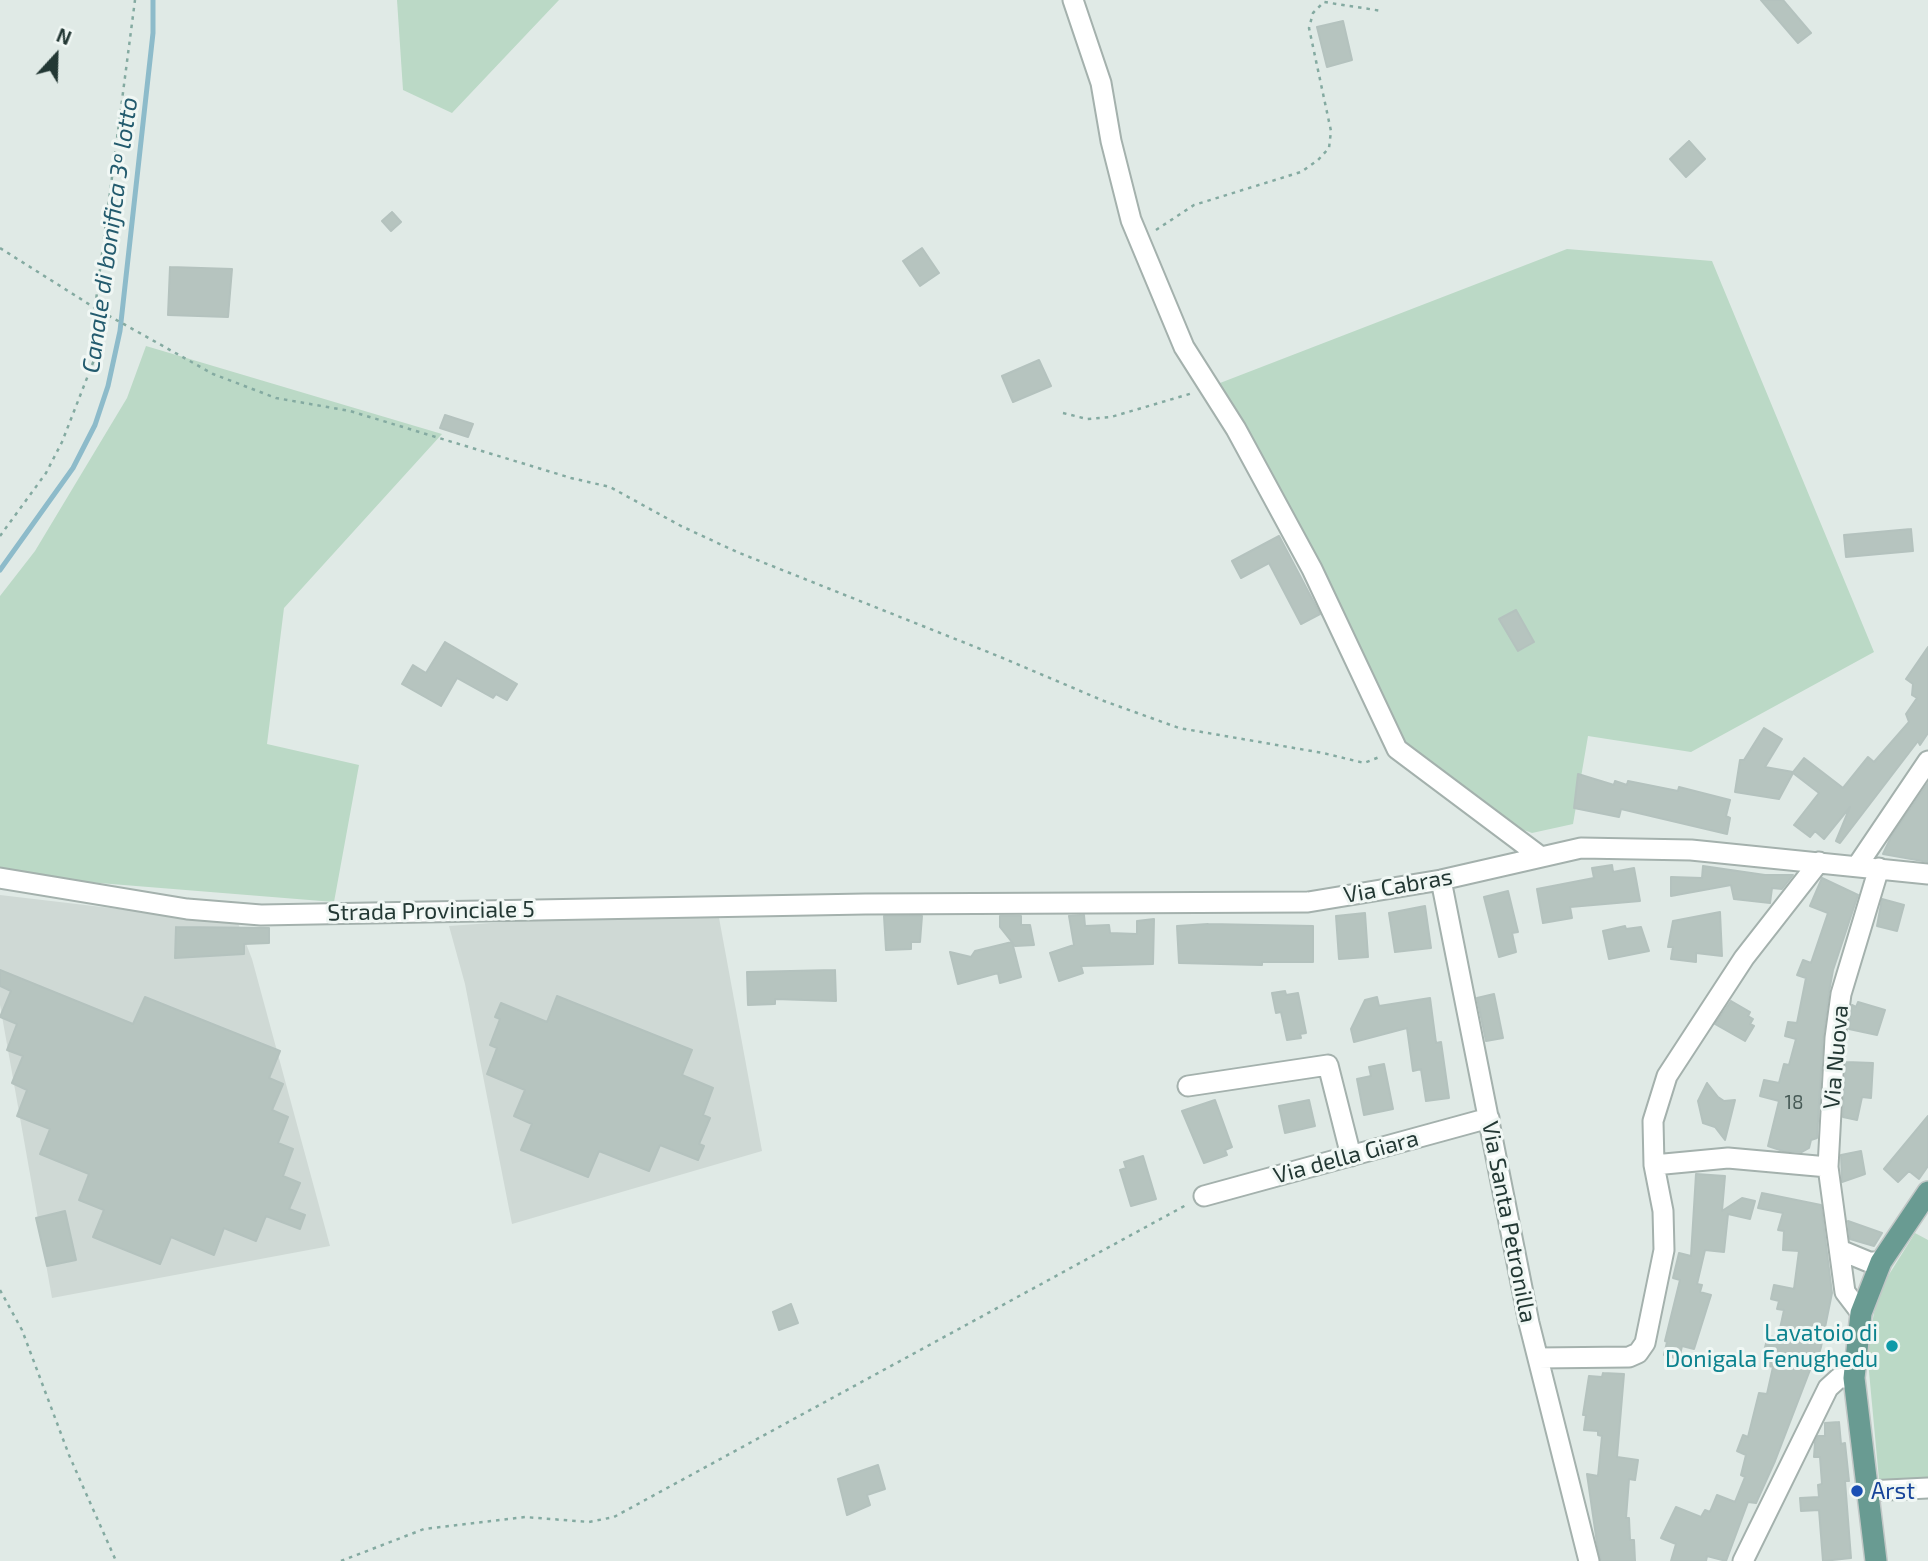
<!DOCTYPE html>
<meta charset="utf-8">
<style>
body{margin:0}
#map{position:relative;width:1928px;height:1561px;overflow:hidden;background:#e0eae6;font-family:"Exo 2",sans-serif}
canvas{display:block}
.north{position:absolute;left:21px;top:21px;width:70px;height:70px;-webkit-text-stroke:5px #f0f7f4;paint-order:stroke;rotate:22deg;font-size:19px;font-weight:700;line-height:28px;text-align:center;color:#233834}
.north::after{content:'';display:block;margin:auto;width:24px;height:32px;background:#233834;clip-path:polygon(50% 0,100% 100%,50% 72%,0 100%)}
</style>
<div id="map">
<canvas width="1928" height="1561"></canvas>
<div class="north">N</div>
</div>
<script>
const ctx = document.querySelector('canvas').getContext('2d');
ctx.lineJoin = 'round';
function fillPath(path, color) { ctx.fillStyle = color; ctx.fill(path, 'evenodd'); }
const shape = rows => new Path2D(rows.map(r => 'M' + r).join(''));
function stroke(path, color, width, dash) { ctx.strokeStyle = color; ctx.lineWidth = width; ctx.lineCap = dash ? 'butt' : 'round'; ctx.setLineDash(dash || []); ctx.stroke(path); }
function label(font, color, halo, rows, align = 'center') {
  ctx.font = font + ' "Exo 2",sans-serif'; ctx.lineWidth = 6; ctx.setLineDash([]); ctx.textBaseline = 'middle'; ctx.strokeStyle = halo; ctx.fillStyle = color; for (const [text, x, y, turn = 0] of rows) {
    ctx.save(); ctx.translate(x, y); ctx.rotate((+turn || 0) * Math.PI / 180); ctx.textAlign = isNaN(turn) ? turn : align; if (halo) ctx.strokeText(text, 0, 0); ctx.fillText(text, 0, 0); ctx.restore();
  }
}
const built = shape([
 [0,895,238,923,252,959,330,1246,52,1298,0,1005],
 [717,907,762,1151,512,1224,465,984,449,926]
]);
const green = shape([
 [397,0,559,0,452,113,403,90],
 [1567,249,1712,261,1874,652,1691,752,1588,736,1573,824,1532,833,1508,824,1408,748,1220,383],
 [146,346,442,434,284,608,267,744,359,765,334,902,0,875,0,596,35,551,127,398],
 [1915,1233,1928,1240,1928,1488,1880,1490,1867,1350,1878,1292]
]);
const stream = shape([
 [0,570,73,468,95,425,108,386,120,331,153,33,153,0]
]);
const building = shape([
 [1761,0,1783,0,1811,33,1798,43,1761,0],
 [1343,21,1352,60,1327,67,1317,27,1343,21],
 [1689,141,1705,159,1686,177,1670,159,1689,141],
 [392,212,401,222,391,231,382,221,392,212],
 [922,248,939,273,920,286,903,261,922,248],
 [170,267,232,269,228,317,168,315,170,267],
 [1039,360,1051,386,1013,402,1002,376,1039,360],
 [445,415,473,424,468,437,440,428,445,415],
 [1911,529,1913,551,1846,557,1844,535,1911,529],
 [1279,536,1320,614,1301,624,1269,563,1241,578,1232,561,1279,536],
 [1516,610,1534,642,1518,651,1499,619,1516,610],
 [445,642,517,684,507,700,496,694,493,698,457,678,441,706,402,684,413,665,426,673,445,642],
 [1928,647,1928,733,1920,745,1918,741,1840,843,1836,841,1850,807,1824,839,1815,831,1810,837,1794,825,1819,793,1793,773,1779,799,1735,792,1740,760,1744,760,1764,728,1782,739,1765,767,1793,772,1804,758,1843,788,1868,757,1874,762,1909,722,1906,714,1917,698,1912,695,1913,684,1906,679,1928,647],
 [1578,774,1614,785,1615,781,1627,785,1628,781,1678,791,1679,787,1730,800,1726,816,1730,818,1727,834,1621,809,1619,817,1574,808,1578,774],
 [1928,783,1928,862,1883,854,1891,837,1928,783],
 [1612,865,1613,872,1634,868,1640,901,1570,907,1572,918,1543,923,1537,889,1594,878,1592,868,1612,865],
 [1703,866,1765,875,1793,875,1782,889,1772,888,1770,903,1734,899,1731,885,1671,896,1671,877,1702,878,1703,866],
 [1822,878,1858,895,1833,970,1829,992,1823,1037,1817,1138,1811,1140,1809,1148,1802,1152,1783,1151,1768,1146,1779,1101,1760,1096,1764,1080,1779,1083,1784,1064,1789,1065,1796,1039,1785,1036,1788,1022,1797,1023,1806,978,1797,975,1803,960,1811,963,1828,913,1810,906,1822,878],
 [1508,891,1518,932,1512,933,1516,952,1499,957,1484,897,1508,891],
 [1882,899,1904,905,1897,931,1877,926,1882,899],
 [1425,906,1431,948,1395,952,1389,913,1425,906],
 [1720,912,1722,956,1696,953,1696,962,1671,959,1673,947,1668,947,1673,921,1720,912],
 [1365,913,1368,957,1339,959,1336,916,1365,913],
 [1084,915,1085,926,1109,925,1110,933,1137,934,1137,921,1154,919,1153,964,1081,966,1083,973,1059,981,1050,953,1074,945,1069,916,1084,915],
 [884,916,922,916,920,942,911,942,911,949,886,950,884,916],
 [1000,916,1021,916,1021,925,1030,925,1034,945,1015,946,1000,927,1000,916],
 [1208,924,1313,926,1313,962,1262,962,1262,965,1179,963,1177,926,1208,924],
 [1625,926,1626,929,1641,927,1649,951,1609,959,1603,931,1625,926],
 [176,927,269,928,269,943,244,944,244,954,175,958,176,927],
 [1012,942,1021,977,1000,983,998,973,958,984,950,952,971,957,975,951,1012,942],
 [0,970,133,1024,145,997,280,1051,269,1078,283,1084,272,1110,288,1117,278,1143,293,1149,283,1176,300,1183,289,1209,305,1215,300,1229,266,1216,256,1241,224,1228,214,1255,171,1237,160,1264,93,1237,104,1210,79,1200,89,1174,40,1154,50,1129,17,1116,27,1090,12,1083,23,1056,7,1050,17,1024,0,1017,11,991,0,986,0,970],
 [835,970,836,1001,775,999,775,1004,748,1005,747,972,835,970],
 [1285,991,1286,995,1298,993,1306,1033,1300,1034,1301,1038,1287,1040,1281,1012,1276,1013,1272,993,1285,991],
 [1494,994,1503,1038,1486,1041,1477,998,1494,994],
 [557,996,692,1050,682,1075,713,1088,703,1115,710,1118,699,1144,704,1146,698,1160,660,1145,649,1171,599,1151,588,1177,521,1150,532,1124,514,1116,525,1090,487,1074,497,1048,490,1045,500,1019,495,1017,501,1003,547,1022,557,996],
 [1377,997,1379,1006,1430,998,1436,1043,1441,1042,1449,1098,1426,1101,1421,1069,1413,1071,1407,1028,1354,1042,1351,1029,1365,1000,1377,997],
 [1731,1001,1750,1012,1748,1016,1753,1019,1750,1024,1754,1026,1745,1041,1715,1024,1731,1001],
 [1858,1002,1885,1010,1877,1035,1849,1029,1852,1005,1856,1007,1858,1002],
 [1846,1062,1873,1063,1871,1098,1862,1097,1857,1120,1843,1117,1846,1062],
 [1384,1064,1393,1109,1364,1115,1357,1079,1371,1076,1369,1067,1384,1064],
 [1707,1083,1718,1097,1724,1101,1735,1100,1725,1140,1715,1127,1703,1123,1698,1101,1707,1083],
 [1215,1100,1232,1147,1225,1150,1227,1155,1204,1163,1182,1111,1215,1100],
 [1309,1100,1315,1126,1285,1133,1279,1106,1309,1100],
 [1928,1116,1928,1166,1919,1179,1909,1171,1898,1182,1884,1169,1928,1116],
 [1861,1151,1865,1174,1842,1182,1841,1155,1861,1151],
 [1143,1156,1156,1199,1131,1206,1120,1170,1126,1168,1124,1162,1143,1156],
 [1696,1174,1725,1176,1722,1211,1742,1198,1755,1201,1750,1219,1728,1214,1724,1252,1705,1250,1697,1284,1702,1285,1700,1292,1711,1295,1694,1349,1682,1346,1679,1359,1664,1355,1667,1342,1665,1341,1680,1280,1673,1278,1679,1253,1691,1256,1696,1174],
 [1762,1193,1821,1205,1832,1293,1821,1347,1818,1357,1815,1357,1775,1461,1756,1503,1748,1502,1726,1561,1707,1556,1706,1561,1671,1561,1676,1544,1661,1538,1676,1507,1701,1517,1705,1510,1710,1512,1717,1495,1735,1502,1745,1477,1741,1475,1746,1455,1737,1451,1743,1435,1748,1437,1759,1393,1767,1394,1773,1367,1765,1365,1767,1356,1763,1355,1768,1336,1778,1338,1784,1310,1777,1309,1779,1301,1771,1299,1774,1285,1794,1289,1799,1251,1783,1250,1784,1231,1778,1230,1783,1213,1758,1208,1762,1193],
 [65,1211,76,1260,47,1266,36,1218,65,1211],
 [1848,1221,1882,1233,1874,1246,1850,1239,1848,1221],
 [791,1304,798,1323,779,1330,773,1312,791,1304],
 [1603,1373,1624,1374,1617,1457,1638,1460,1635,1480,1629,1479,1626,1518,1629,1518,1630,1540,1634,1540,1635,1561,1601,1561,1597,1543,1587,1474,1598,1476,1602,1436,1598,1435,1598,1431,1584,1430,1586,1415,1583,1415,1589,1376,1602,1377,1603,1373],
 [1839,1422,1841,1444,1845,1443,1849,1481,1845,1481,1851,1558,1823,1561,1819,1510,1801,1511,1800,1498,1819,1497,1818,1485,1822,1484,1820,1457,1814,1457,1815,1442,1818,1436,1825,1436,1825,1423,1839,1422],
 [878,1465,885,1489,867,1495,870,1505,847,1515,838,1479,878,1465]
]);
const path = shape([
 [1156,230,1194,205,1301,172,1318,160,1329,148,1331,131,1309,28,1313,13,1324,2,1382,11],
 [0,248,95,308,213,374,276,398,350,411,571,478,610,487,681,526,737,552,998,656,1104,701,1179,728,1323,753,1364,763,1382,756],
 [1063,413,1087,419,1111,417,1193,393],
 [0,536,46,473,62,442,96,355,95,308,135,0],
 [0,1290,22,1330,69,1455,116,1561],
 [341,1561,424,1529,525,1517,589,1522,614,1517,1188,1204]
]);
const minor = shape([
 [1073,0,1101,83,1111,141,1131,220,1184,347,1236,429,1312,569,1397,749,1541,857],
 [1857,866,1928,761],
 [0,878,187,909,261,915,865,904,1308,902,1441,880,1581,848,1691,850,1928,874],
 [1441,880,1529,1323,1589,1561],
 [1188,1086,1328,1065,1351,1156],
 [1654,1165,1653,1121,1667,1076,1744,958,1819,862],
 [1204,1196,1489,1118],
 [1840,1250,1869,1262,1881,1262],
 [1861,1313,1845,1292,1828,1167,1835,1038,1841,994,1879,868],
 [1538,1358,1629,1357,1638,1353,1645,1343,1664,1250,1663,1211,1654,1165,1728,1158,1828,1167],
 [1867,1491,1928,1488],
 [1743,1561,1828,1388,1839,1378,1854,1378]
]);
const major = shape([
 [1876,1561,1854,1378,1861,1313,1881,1262,1928,1192]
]);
const markers = [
 [1892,1346,7,"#0f9aa8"],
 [1857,1491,7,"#1a4fb4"]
];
const numberNames = [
 ["18",1794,1103]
];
const streetNames = [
 ["Via Cabras",1398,886,-10],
 ["Strada Provinciale 5",431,911,-1],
 ["Via Nuova",1836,1057,-85],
 ["Via della Giara",1346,1157,-15],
 ["Via Santa Petronilla",1509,1222,79]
];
const cultureNames = [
 ["Lavatoio di",1878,1333],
 ["Donigala Fenughedu",1878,1359]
];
const transitNames = [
 ["Arst",1871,1491]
];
const waterNames = [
 ["Canale di bonifica 3º lotto",110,235,-82]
];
fillPath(built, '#cfd9d5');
fillPath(green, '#bbd9c6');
stroke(stream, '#8dbbca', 5);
fillPath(building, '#b6c4bf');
stroke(building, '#b4c2be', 2);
stroke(minor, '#a4b1ad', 23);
stroke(major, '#c1c7c6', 24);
stroke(path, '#84aaa1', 2.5, [3.5, 5]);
stroke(minor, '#fff', 19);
stroke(major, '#699b92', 21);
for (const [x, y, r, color] of markers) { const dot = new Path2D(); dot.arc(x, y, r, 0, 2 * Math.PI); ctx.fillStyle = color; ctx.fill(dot); stroke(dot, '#f0f7f4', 2.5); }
label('19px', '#485b57', null, numberNames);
label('23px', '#233834', '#f0f7f4', streetNames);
label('23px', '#0d838f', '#f0f7f4', cultureNames, 'right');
label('23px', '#164399', '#f0f7f4', transitNames, 'left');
label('italic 24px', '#235b6e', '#f0f7f4', waterNames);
</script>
